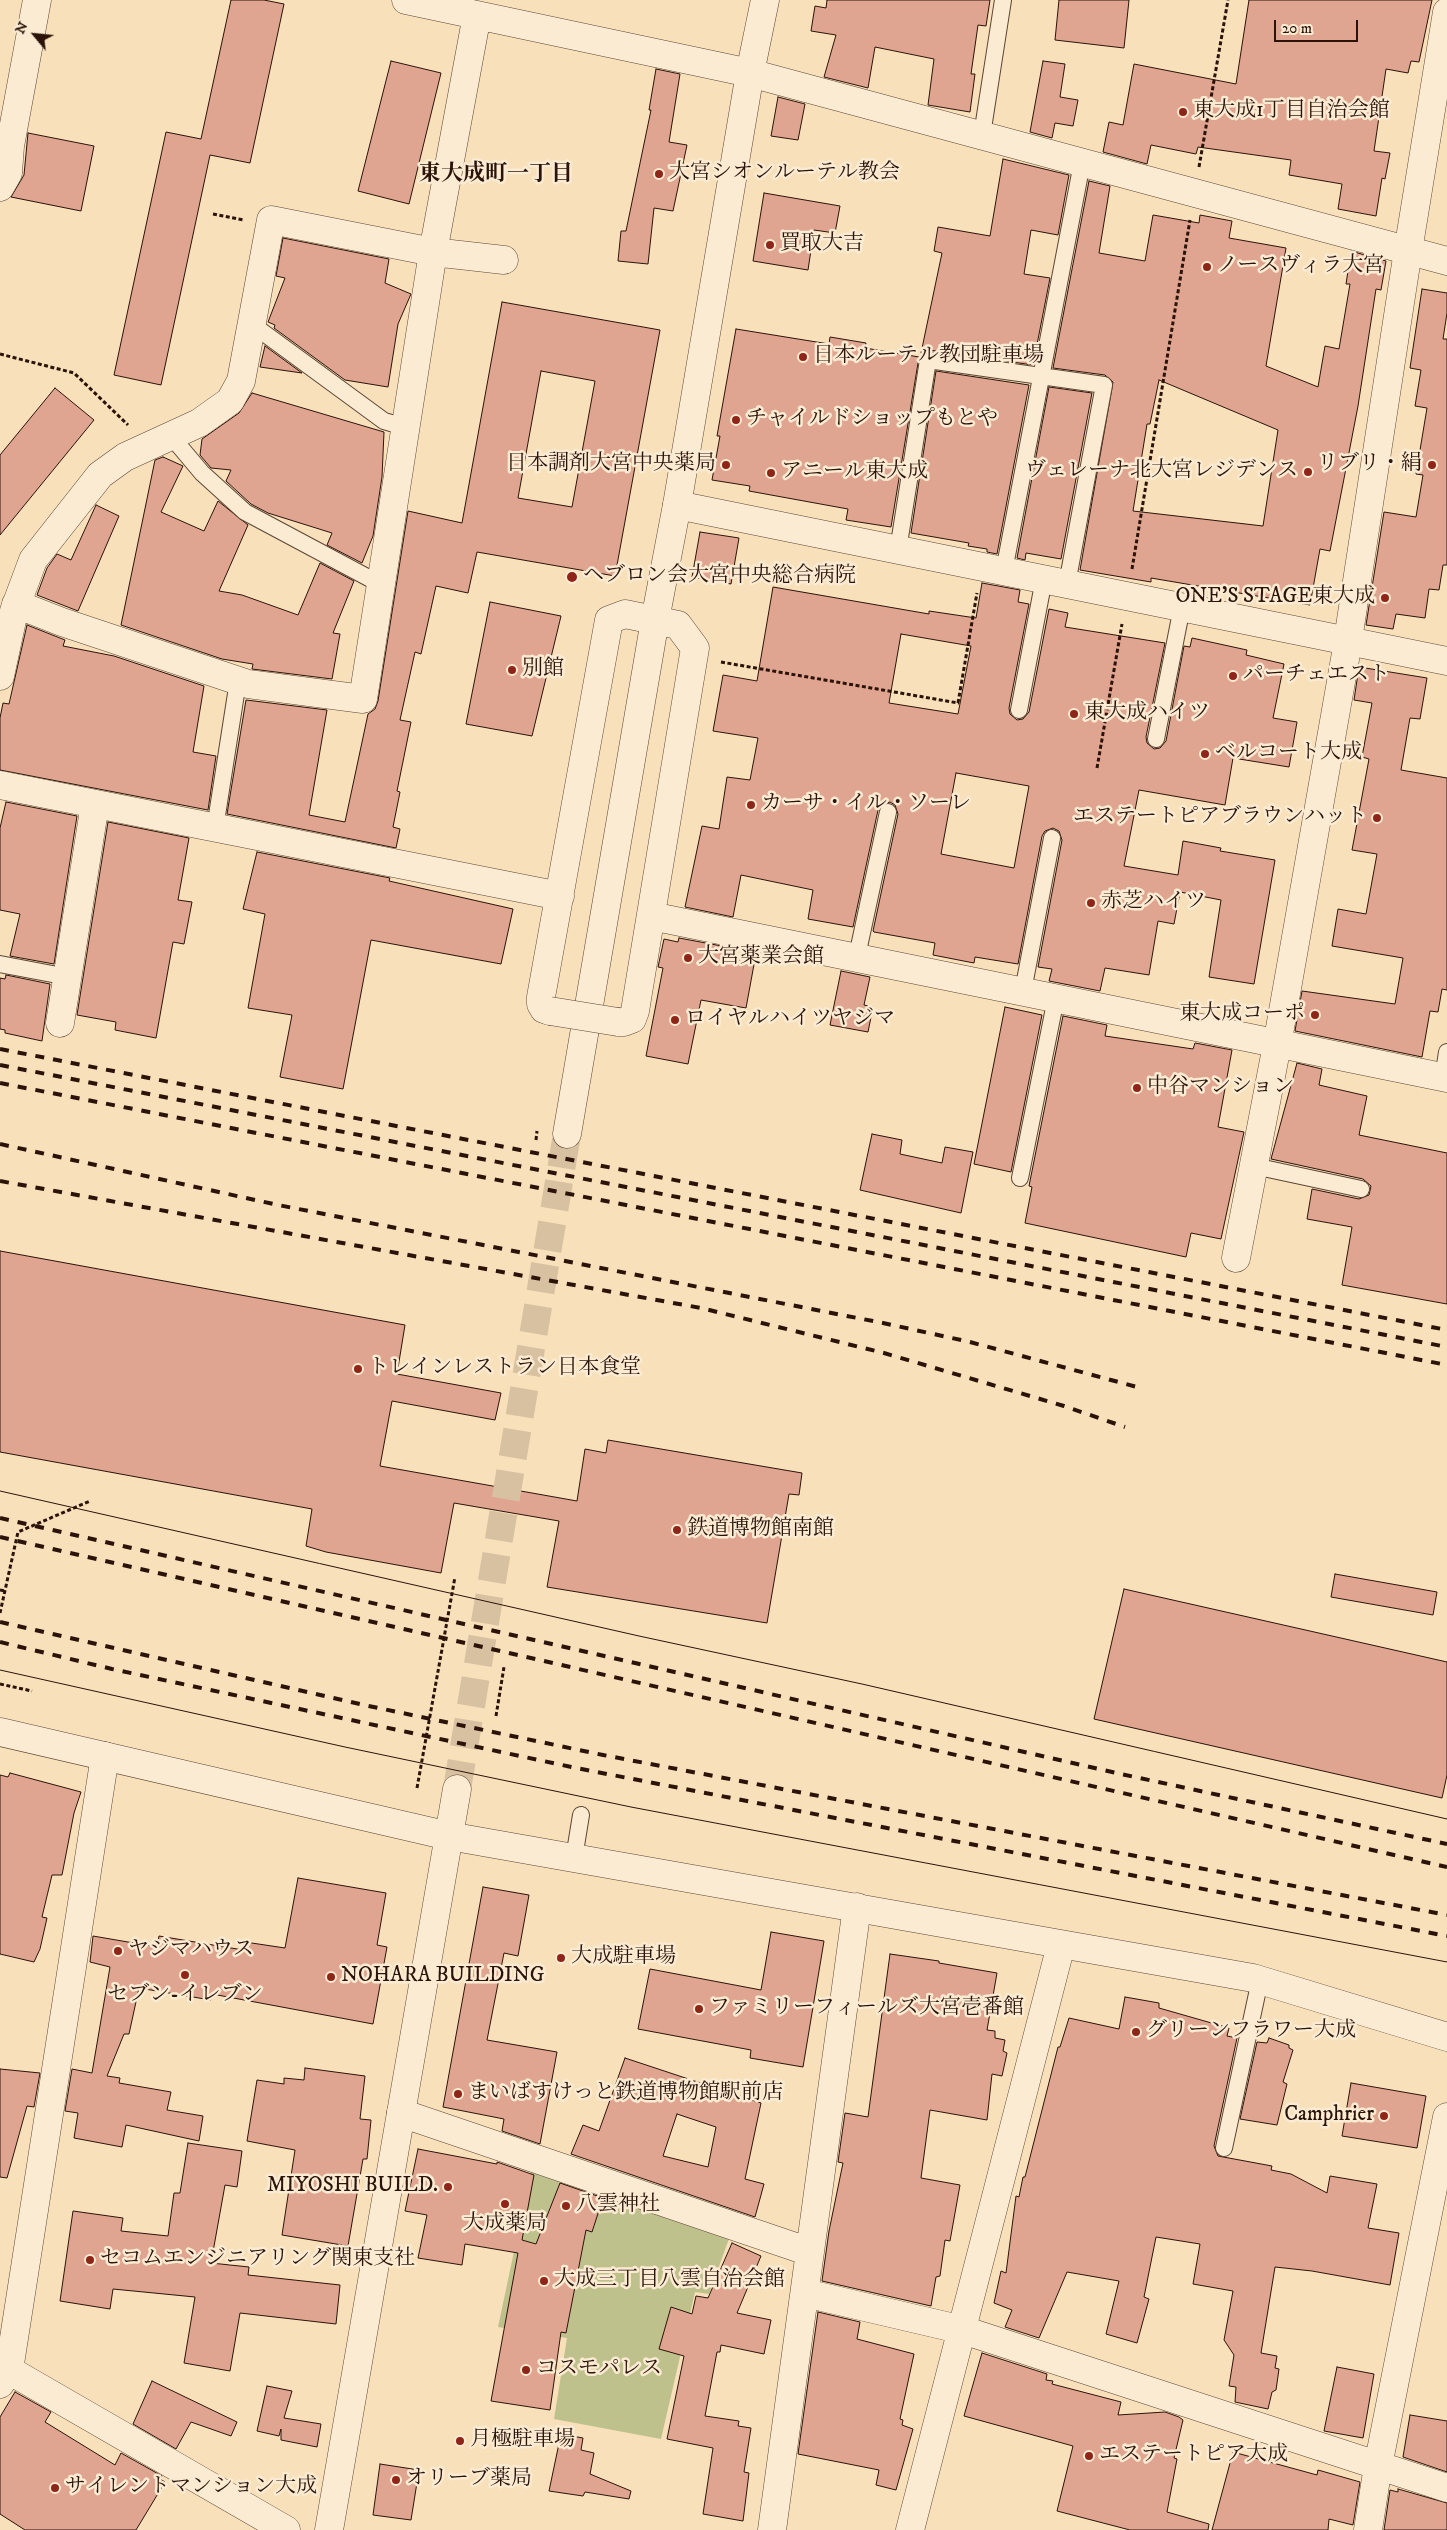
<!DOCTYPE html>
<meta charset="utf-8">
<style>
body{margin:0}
#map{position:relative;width:1447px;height:2530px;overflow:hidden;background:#f7e0ba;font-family:"IM FELL DW Pica",serif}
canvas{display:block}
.north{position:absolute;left:10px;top:10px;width:50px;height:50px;-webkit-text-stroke:4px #faebd2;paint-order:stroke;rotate:298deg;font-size:14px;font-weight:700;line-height:20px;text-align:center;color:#2b130a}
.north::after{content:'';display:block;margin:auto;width:18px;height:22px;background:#2b130a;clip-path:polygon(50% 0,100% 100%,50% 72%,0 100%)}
.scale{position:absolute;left:1274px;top:20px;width:84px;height:22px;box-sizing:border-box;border:2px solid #2b130a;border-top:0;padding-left:6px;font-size:15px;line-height:18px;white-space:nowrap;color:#2b130a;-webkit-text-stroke:4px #faebd2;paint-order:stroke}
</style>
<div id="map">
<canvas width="1447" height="2530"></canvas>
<div class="north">N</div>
<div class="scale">20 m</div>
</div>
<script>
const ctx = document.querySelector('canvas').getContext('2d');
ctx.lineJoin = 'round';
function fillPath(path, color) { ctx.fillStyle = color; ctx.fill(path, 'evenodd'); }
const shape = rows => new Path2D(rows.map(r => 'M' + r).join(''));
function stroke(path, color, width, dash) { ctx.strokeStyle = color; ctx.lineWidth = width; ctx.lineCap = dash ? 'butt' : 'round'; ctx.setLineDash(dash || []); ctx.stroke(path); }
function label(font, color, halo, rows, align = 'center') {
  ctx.font = font + ' "IM FELL DW Pica","Noto Serif JP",serif'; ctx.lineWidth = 5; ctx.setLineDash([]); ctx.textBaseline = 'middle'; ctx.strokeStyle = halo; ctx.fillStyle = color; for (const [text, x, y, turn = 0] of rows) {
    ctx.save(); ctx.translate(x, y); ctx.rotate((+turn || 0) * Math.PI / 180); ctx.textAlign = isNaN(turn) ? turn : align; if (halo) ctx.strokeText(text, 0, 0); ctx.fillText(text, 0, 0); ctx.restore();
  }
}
const green = shape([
 [533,2162,730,2236,709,2294,695,2292,661,2439,554,2419,567,2338,498,2327]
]);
const building = shape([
 [231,0,264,0,284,4,250,163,210,155,161,385,114,375,166,132,201,139,231,0],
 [827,0,990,0,986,26,978,25,971,74,975,74,970,112,928,105,934,59,875,47,868,88,824,77,836,35,811,31,815,6,826,8,827,0],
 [1059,0,1129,0,1124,48,1055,40,1059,0],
 [1249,0,1432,0,1419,62,1411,61,1408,73,1386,69,1374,151,1390,153,1385,179,1382,178,1376,216,1338,209,1342,184,1289,175,1291,160,1198,147,1196,154,1151,145,1147,164,1103,152,1109,122,1123,125,1134,64,1236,84,1249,0],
 [391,61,441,73,409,204,358,191,391,61],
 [1043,61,1065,64,1060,97,1078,100,1073,126,1055,123,1052,138,1030,132,1043,61],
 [656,69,680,74,669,142,687,145,673,211,654,208,648,264,618,261,621,231,626,231,651,110,649,110,656,69],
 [778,97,805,104,798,140,771,136,778,97],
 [28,133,94,146,81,211,11,197,24,175,28,133],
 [1003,159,1069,175,1058,235,1031,230,1024,274,1050,278,1033,365,929,350,921,353,942,253,934,251,938,227,990,236,1003,159],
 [1089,181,1110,186,1099,253,1145,261,1153,215,1199,223,1200,215,1232,221,1229,238,1286,248,1266,366,1318,387,1325,346,1339,349,1350,284,1346,284,1351,251,1386,261,1381,290,1376,289,1358,406,1330,551,1320,549,1310,605,1151,578,1151,582,1080,570,1113,382,1105,375,1053,368,1089,181],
 [1159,380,1278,430,1263,526,1133,511,1147,424,1150,424,1159,380],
 [764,193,840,206,835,233,814,230,808,270,753,261,764,193],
 [283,238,389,259,385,283,411,294,398,324,388,387,345,380,274,328,275,325,268,322,285,278,276,276,283,238],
 [1422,289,1447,293,1447,313,1443,339,1447,339,1447,565,1443,565,1439,590,1429,589,1425,618,1396,614,1393,629,1366,625,1384,512,1416,517,1423,475,1416,474,1427,408,1415,406,1421,370,1410,368,1422,289],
 [502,302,660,330,615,576,477,552,468,593,436,586,421,654,415,652,400,720,411,722,397,791,400,792,393,827,400,829,396,848,227,814,246,700,327,710,309,815,345,822,368,714,375,709,378,701,408,511,462,523,502,302],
 [541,371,595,381,572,507,518,498,541,371],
 [736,329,829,344,830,337,866,343,865,348,919,357,891,527,846,520,848,509,749,491,750,486,712,480,720,436,717,436,736,329],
 [265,346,302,373,260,367,265,346],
 [936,371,1029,385,997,554,987,552,987,549,968,546,969,543,911,533,936,371],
 [1049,387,1092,393,1061,559,1026,553,1025,560,1017,558,1049,387],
 [55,388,94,420,0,535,0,455,55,388],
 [252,393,384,432,382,477,373,536,362,563,327,545,332,533,268,513,251,504,226,481,231,470,211,468,200,455,202,439,239,413,252,393],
 [163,457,183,466,161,512,204,531,218,501,248,525,219,591,242,595,298,615,320,563,354,581,333,633,340,634,332,679,252,669,253,664,222,659,121,625,155,460,163,457],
 [96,505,119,516,78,611,37,595,47,568,57,554,71,560,96,505],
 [700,532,739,538,731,584,692,577,700,532],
 [982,583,1020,590,1018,602,1029,604,1009,708,1010,714,1017,720,1023,719,1029,712,1049,609,1068,613,1065,627,1165,643,1146,737,1147,743,1154,749,1160,748,1166,741,1184,646,1190,647,1192,638,1247,650,1246,655,1284,664,1273,718,1297,722,1289,767,1233,758,1225,805,1139,790,1124,866,1178,875,1183,841,1221,848,1220,851,1275,860,1254,984,1209,977,1221,900,1180,892,1174,924,1158,921,1149,975,1105,968,1100,991,1049,981,1052,969,1038,967,1062,840,1059,831,1053,828,1045,831,1042,836,1018,964,975,957,974,963,933,955,935,943,874,932,873,931,898,814,895,805,890,802,881,805,878,810,853,927,808,919,813,890,741,875,733,917,685,907,702,826,719,829,727,777,750,780,758,738,713,731,723,675,757,681,773,587,929,614,929,611,976,618,982,583],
 [901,634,971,646,958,714,889,703,901,634],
 [956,773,1029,786,1014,868,941,854,956,773],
 [490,602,561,616,532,736,466,724,490,602],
 [27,625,65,640,63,646,114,656,204,686,193,752,216,756,208,810,0,770,0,718,3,703,9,704,27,625],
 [1359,667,1427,678,1420,719,1410,718,1401,770,1447,778,1447,990,1442,989,1438,1012,1430,1011,1422,1057,1295,1031,1302,991,1395,1004,1403,958,1332,946,1338,909,1366,914,1377,854,1352,850,1369,759,1362,757,1372,703,1354,700,1359,667],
 [6,802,77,816,54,964,10,956,20,914,0,910,0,828,6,802],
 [108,822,189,838,178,900,192,902,184,944,173,942,156,1038,115,1030,116,1022,77,1015,108,822],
 [257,852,390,878,389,881,513,909,501,964,371,940,343,1089,280,1077,292,1015,248,1008,265,914,243,909,257,852],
 [679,938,727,947,725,955,755,959,746,1008,701,1000,688,1064,646,1056,663,968,658,967,664,939,678,942,679,938],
 [841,971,870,977,864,1005,873,1007,868,1032,830,1025,841,971],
 [6,975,50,984,42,1041,5,1033,5,1030,0,1029,0,978,5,979,6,975],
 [1005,1007,1042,1015,1011,1172,974,1164,1005,1007],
 [1063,1016,1107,1025,1105,1036,1193,1049,1195,1043,1232,1050,1218,1127,1244,1132,1221,1239,1191,1233,1186,1257,1025,1223,1032,1187,1029,1186,1063,1016],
 [1297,1063,1322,1069,1319,1085,1367,1096,1359,1135,1447,1153,1447,1304,1342,1285,1352,1227,1307,1219,1312,1189,1359,1199,1369,1195,1371,1186,1363,1179,1271,1159,1297,1063],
 [872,1134,902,1140,900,1154,942,1163,945,1147,973,1152,961,1213,860,1190,872,1134],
 [0,1251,405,1325,397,1374,501,1393,495,1420,392,1401,380,1466,577,1501,585,1449,606,1453,608,1440,802,1473,799,1495,789,1494,767,1623,547,1587,559,1521,454,1503,441,1573,326,1552,306,1546,312,1509,0,1452,0,1251],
 [1335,1574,1437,1592,1433,1615,1331,1597,1335,1574],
 [1124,1589,1447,1662,1447,1775,1442,1798,1094,1719,1124,1589],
 [10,1773,81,1792,74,1813,62,1875,52,1875,42,1917,47,1918,40,1949,34,1962,0,1954,0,1775,8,1777,10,1773],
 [298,1878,386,1893,377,1945,387,1947,373,2024,212,1994,211,2000,139,1988,129,2034,124,2034,107,2076,120,2078,119,2083,171,2092,167,2110,203,2116,199,2141,126,2125,122,2147,74,2138,78,2113,65,2111,72,2069,92,2073,110,1967,90,1962,93,1936,157,1947,159,1936,243,1950,245,1942,285,1948,298,1878],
 [483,1887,529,1895,518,1956,504,1953,487,2040,557,2052,540,2144,502,2131,504,2119,443,2107,483,1887],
 [771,1932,824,1941,803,2067,750,2058,751,2050,638,2029,650,1969,761,1990,771,1932],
 [890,1954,939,1961,939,1963,997,1973,987,2030,995,2031,995,2038,1005,2040,1003,2051,1007,2053,1002,2076,992,2074,987,2120,930,2110,921,2178,960,2185,950,2241,945,2240,940,2276,936,2277,931,2306,822,2281,829,2231,843,2163,838,2162,845,2113,868,2117,890,1954],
 [1125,1997,1159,2003,1159,2008,1229,2028,1227,2036,1237,2038,1214,2146,1218,2156,1272,2166,1271,2170,1291,2174,1327,2193,1330,2176,1377,2184,1368,2228,1399,2233,1390,2285,1312,2271,1275,2267,1261,2353,1277,2356,1275,2368,1279,2369,1276,2390,1272,2392,1268,2409,1235,2402,1236,2387,1229,2386,1234,2355,1224,2340,1233,2291,1193,2284,1200,2244,1156,2237,1144,2297,1149,2299,1137,2343,1106,2334,1119,2281,1067,2272,1039,2338,1005,2327,1012,2310,994,2303,1001,2271,1006,2273,1016,2196,1019,2197,1023,2177,1025,2177,1058,2047,1060,2047,1069,2018,1119,2029,1125,1997],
 [1269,2038,1289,2045,1289,2048,1293,2050,1283,2082,1287,2084,1277,2125,1240,2119,1257,2042,1267,2043,1269,2038],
 [625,2058,761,2103,745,2179,764,2184,755,2217,571,2154,583,2125,599,2131,625,2058],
 [677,2114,716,2127,708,2167,663,2156,677,2114],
 [305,2068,365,2076,360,2119,371,2120,367,2159,363,2159,348,2246,282,2235,295,2150,247,2141,257,2080,284,2084,284,2078,304,2080,305,2068],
 [0,2069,40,2073,34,2107,27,2106,7,2178,0,2177,0,2069],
 [1351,2083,1426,2096,1417,2148,1342,2136,1351,2083],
 [188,2143,242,2151,237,2187,225,2185,211,2263,249,2267,248,2275,340,2285,336,2324,240,2313,230,2371,184,2363,195,2297,113,2289,110,2309,60,2301,73,2211,123,2218,121,2231,168,2236,174,2193,180,2193,188,2143],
 [418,2149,497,2164,497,2162,534,2175,522,2240,536,2244,560,2183,603,2198,592,2232,586,2230,566,2333,561,2332,550,2410,491,2401,518,2253,465,2244,462,2265,418,2258,427,2215,405,2211,418,2149],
 [732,2243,761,2256,737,2313,771,2320,764,2354,721,2345,720,2352,717,2352,705,2416,739,2421,738,2426,751,2428,744,2472,749,2473,743,2521,703,2514,713,2448,667,2439,684,2356,659,2349,671,2307,692,2314,696,2296,708,2298,732,2243],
 [818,2312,860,2322,857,2339,914,2354,900,2419,903,2420,902,2425,913,2429,896,2490,876,2485,879,2470,798,2454,818,2312],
 [982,2353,1047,2374,1046,2380,1053,2381,1052,2384,1121,2402,1118,2415,1165,2412,1179,2417,1183,2420,1174,2458,1177,2459,1167,2512,1209,2524,1208,2530,1130,2530,1057,2511,1073,2446,964,2416,982,2353],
 [1337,2367,1374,2374,1363,2438,1324,2431,1337,2367],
 [152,2381,237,2422,231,2436,191,2422,176,2449,133,2424,152,2381],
 [267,2386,292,2391,284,2418,321,2424,317,2447,281,2440,281,2429,279,2436,257,2431,267,2386],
 [15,2392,51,2412,45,2422,115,2465,121,2453,162,2476,160,2479,165,2482,136,2530,25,2530,0,2514,0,2417,15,2392],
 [1410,2415,1447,2421,1447,2472,1403,2457,1410,2415],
 [561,2434,583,2438,581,2450,594,2453,590,2474,631,2491,629,2499,585,2492,583,2496,549,2491,561,2434],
 [1233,2452,1317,2475,1318,2470,1360,2482,1353,2525,1329,2519,1328,2530,1212,2530,1233,2452],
 [380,2464,419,2470,411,2520,373,2515,380,2464],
 [1398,2489,1447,2503,1447,2530,1384,2530,1390,2490,1398,2492,1398,2489]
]);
const tertiaryTunnel = shape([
 [457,1789,567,1134]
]);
const path = shape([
 [1199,167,1228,0],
 [213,214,244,220],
 [0,354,74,373,128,425],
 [1132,569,1190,220],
 [721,662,958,703,977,593],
 [1097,768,1122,624],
 [536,1140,537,1131],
 [0,1590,5,1591],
 [0,1613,18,1532,90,1501],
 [0,1684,32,1691],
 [496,1716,504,1667],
 [417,1788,455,1577]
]);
const service = shape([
 [982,135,1003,0],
 [253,325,384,421,405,427],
 [171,436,202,473,245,512,380,584],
 [898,550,928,360,1104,385,1067,584],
 [1004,571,1082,163],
 [1019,710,1044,579],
 [1156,739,1182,607],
 [215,828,238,681],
 [857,956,888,812],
 [0,964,68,977],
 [1023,991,1052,838],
 [1443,1078,1447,1052],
 [1254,1166,1361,1189],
 [1020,1178,1056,998],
 [574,1858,581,1815],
 [1224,2148,1260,1980]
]);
const minor = shape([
 [406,0,750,73,1447,261],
 [0,187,8,173,10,146,37,0],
 [1408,251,1447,12],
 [677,505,1447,661],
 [16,604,62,622,248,684,363,699,433,252,477,15],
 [0,676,14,611,33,560,100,475,125,457,199,423,230,401,241,381,271,220,433,252,504,260],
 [0,785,560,896],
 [651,916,1447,1078],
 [550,1011,544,1009,541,1004,541,997,609,620,625,614,678,625,695,648,635,1011,632,1019,624,1022,618,1022],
 [60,1023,95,804],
 [1236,1258,1277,1045],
 [401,2113,810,2252],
 [805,2293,963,2330,1447,2488],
 [0,2365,286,2530],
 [0,2384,9,2370,105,1756],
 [772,2530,857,1907],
 [910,2530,1061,1945],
 [1368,2530,1378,2466,1447,2117]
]);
const tertiary = shape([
 [1277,1045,1345,659,1408,251],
 [567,1134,655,620,677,505,750,73,765,0],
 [0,1732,449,1836,1253,1978,1447,2037],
 [329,2530,457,1789]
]);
const tram = shape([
 [0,1491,639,1636,862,1684,1447,1819],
 [0,1670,345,1747,631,1807,1447,1962]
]);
const rail = shape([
 [0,1049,1447,1330],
 [0,1065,1447,1347],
 [0,1083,1447,1365],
 [0,1144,278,1205,883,1323,970,1342,1137,1387],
 [0,1181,701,1308,884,1353,1064,1406,1125,1427],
 [0,1518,1121,1774,1447,1844],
 [0,1537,1447,1867],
 [0,1622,364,1705,603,1755,1447,1915],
 [0,1642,112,1669,576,1768,1447,1936]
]);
const minorBridge = shape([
 [550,1011,618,1022]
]);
const markers = [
 [1183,112,5,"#8f2418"],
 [659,174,5,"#8f2418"],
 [770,245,5,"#8f2418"],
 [1207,267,5,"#8f2418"],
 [803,357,5,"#8f2418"],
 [736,420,5,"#8f2418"],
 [726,465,5,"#8f2418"],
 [1432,465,5,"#8f2418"],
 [1308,472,5,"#8f2418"],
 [771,473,5,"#8f2418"],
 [572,577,6,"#8f2418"],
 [1385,598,5,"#8f2418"],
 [512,670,5,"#8f2418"],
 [1233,676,5,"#8f2418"],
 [1074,714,5,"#8f2418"],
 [1205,754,5,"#8f2418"],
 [751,805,5,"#8f2418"],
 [1377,818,5,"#8f2418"],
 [1091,903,5,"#8f2418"],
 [688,958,5,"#8f2418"],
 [1315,1015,5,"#8f2418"],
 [675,1020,5,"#8f2418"],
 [1137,1088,5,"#8f2418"],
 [358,1369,5,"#8f2418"],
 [677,1530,5,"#8f2418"],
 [118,1951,5,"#8f2418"],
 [561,1958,5,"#8f2418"],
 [185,1975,5,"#8f2418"],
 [331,1977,5,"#8f2418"],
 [699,2009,5,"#8f2418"],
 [1136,2032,5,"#8f2418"],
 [458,2094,5,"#8f2418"],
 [1384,2116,5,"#8f2418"],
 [448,2187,5,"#8f2418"],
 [505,2204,5,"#8f2418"],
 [566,2206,5,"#8f2418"],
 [90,2260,5,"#8f2418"],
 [544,2281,5,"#8f2418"],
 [526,2370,5,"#8f2418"],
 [460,2441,5,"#8f2418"],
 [1089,2456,5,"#8f2418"],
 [396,2480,5,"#8f2418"],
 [55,2488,5,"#8f2418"]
];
const poiNames = [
 ["東大成1丁目自治会館",1193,112],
 ["大宮シオンルーテル教会",669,174],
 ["買取大吉",780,245],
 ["ノースヴィラ大宮",1217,267],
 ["日本ルーテル教団駐車場",813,357],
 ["チャイルドショップもとや",746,420],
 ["日本調剤大宮中央薬局",716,465,"right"],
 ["リブリ・絹",1422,465,"right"],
 ["ヴェレーナ北大宮レジデンス",1298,472,"right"],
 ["アニール東大成",781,473],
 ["ヘブロン会大宮中央総合病院",583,577],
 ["ONE'S STAGE東大成",1375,598,"right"],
 ["別館",522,670],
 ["パーチェエスト",1243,676],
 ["東大成ハイツ",1084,714],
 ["ベルコート大成",1215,754],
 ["カーサ・イル・ソーレ",761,805],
 ["エステートピアブラウンハット",1367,818,"right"],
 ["赤芝ハイツ",1101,903],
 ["大宮薬業会館",698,958],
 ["東大成コーポ",1305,1015,"right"],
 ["ロイヤルハイツヤジマ",685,1020],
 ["中谷マンション",1147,1088],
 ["トレインレストラン日本食堂",368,1369],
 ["鉄道博物館南館",687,1530],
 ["ヤジマハウス",128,1951],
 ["大成駐車場",571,1958],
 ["NOHARA BUILDING",341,1977],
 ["セブン-イレブン",185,1996,"center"],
 ["ファミリーフィールズ大宮壱番館",709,2009],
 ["グリーンフラワー大成",1146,2032],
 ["まいばすけっと鉄道博物館駅前店",468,2094],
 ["Camphrier",1374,2116,"right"],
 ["MIYOSHI BUILD.",438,2187,"right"],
 ["八雲神社",576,2206],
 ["大成薬局",505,2225,"center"],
 ["セコムエンジニアリング関東支社",100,2260],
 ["大成三丁目八雲自治会館",554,2281],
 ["コスモパレス",536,2370],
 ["月極駐車場",470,2441],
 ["エステートピア大成",1099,2456],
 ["オリーブ薬局",406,2480],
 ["サイレントマンション大成",65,2488]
];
const neighbourhoodNames = [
 ["東大成町一丁目",496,175]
];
fillPath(green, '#bfc18d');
fillPath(building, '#e0a590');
stroke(building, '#2b130a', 1);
stroke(tertiaryTunnel, '#d8c1a0', 28, [28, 14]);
stroke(service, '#5e4636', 18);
stroke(minor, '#5e4636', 29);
stroke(tertiary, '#5e4636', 29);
stroke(path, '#2b130a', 3, [4, 2.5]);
stroke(service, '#faebd2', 16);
stroke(minor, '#faebd2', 28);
stroke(tertiary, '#faebd2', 28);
stroke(tram, '#2b130a', 1);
stroke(rail, '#2b130a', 4, [9, 9]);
stroke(minorBridge, '#5e4636', 29, []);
stroke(minorBridge, '#faebd2', 28);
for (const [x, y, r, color] of markers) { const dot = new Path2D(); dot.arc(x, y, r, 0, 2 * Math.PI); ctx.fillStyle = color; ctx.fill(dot); stroke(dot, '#faebd2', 2); }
label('21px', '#2b130a', '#faebd2', poiNames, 'left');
label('bold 22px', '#2b130a', '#faebd2', neighbourhoodNames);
</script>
